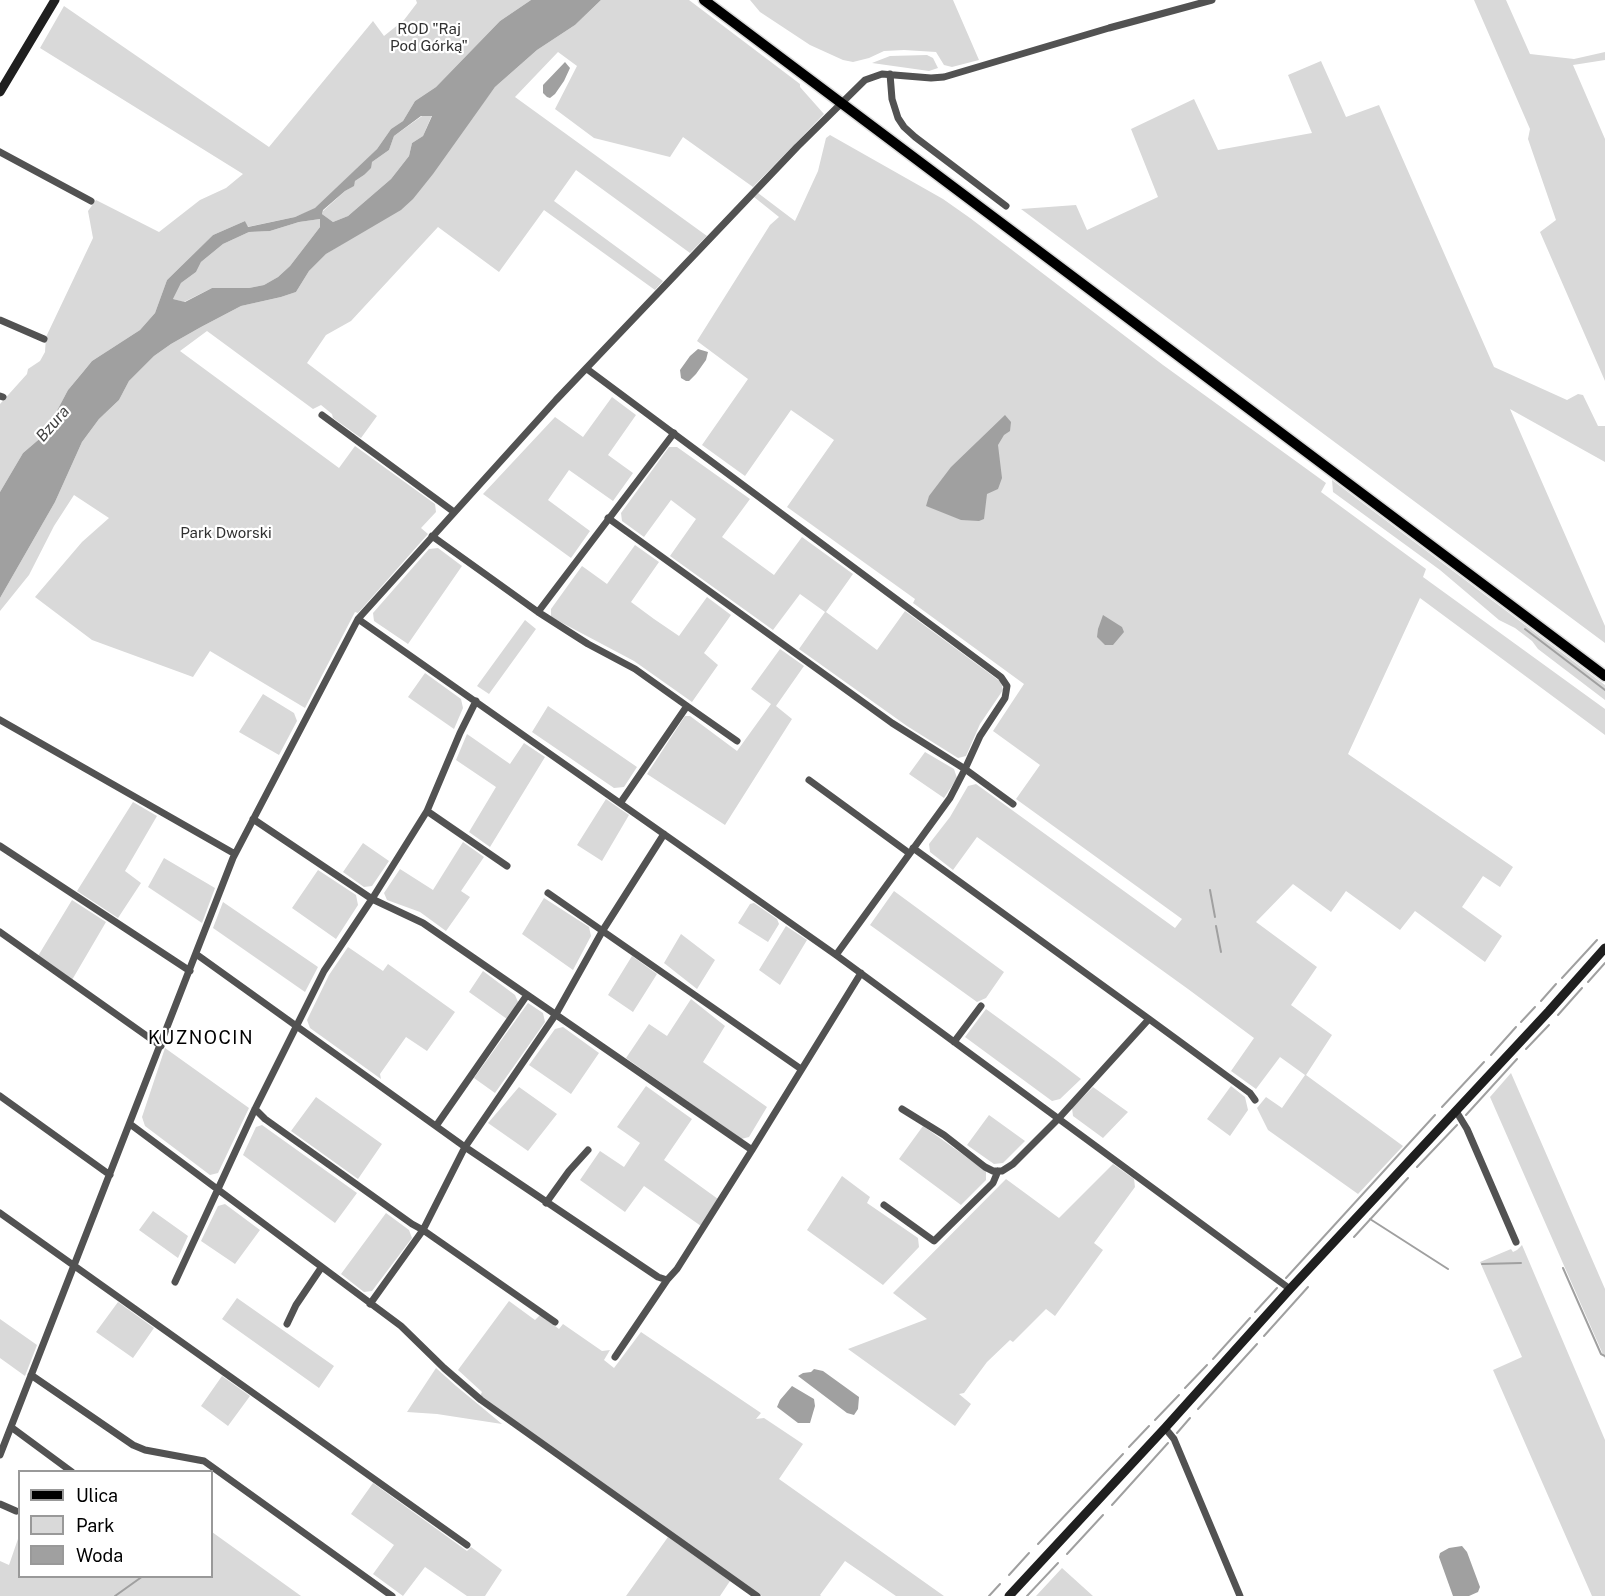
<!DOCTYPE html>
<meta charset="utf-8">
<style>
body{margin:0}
#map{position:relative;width:1605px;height:1596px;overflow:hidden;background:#fff;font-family:"Public Sans",sans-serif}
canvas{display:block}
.legend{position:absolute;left:18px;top:1470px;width:195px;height:108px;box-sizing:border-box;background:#fff;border:2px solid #999;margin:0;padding:8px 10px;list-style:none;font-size:18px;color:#000}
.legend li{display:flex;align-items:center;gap:12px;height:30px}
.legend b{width:30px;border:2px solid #999}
</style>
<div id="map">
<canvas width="1605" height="1596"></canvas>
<ul class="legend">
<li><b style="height:8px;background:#000"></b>Ulica</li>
<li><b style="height:16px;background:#d9d9d9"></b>Park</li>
<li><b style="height:16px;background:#a0a0a0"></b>Woda</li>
</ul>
</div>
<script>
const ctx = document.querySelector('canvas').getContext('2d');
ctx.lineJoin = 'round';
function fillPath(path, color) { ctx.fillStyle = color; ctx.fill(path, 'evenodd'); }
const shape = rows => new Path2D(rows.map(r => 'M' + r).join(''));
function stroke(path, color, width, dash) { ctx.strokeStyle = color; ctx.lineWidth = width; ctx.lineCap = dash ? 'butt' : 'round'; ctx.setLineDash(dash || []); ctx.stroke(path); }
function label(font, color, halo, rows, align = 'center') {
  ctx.font = font + ' "Public Sans",sans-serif'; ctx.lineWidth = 4.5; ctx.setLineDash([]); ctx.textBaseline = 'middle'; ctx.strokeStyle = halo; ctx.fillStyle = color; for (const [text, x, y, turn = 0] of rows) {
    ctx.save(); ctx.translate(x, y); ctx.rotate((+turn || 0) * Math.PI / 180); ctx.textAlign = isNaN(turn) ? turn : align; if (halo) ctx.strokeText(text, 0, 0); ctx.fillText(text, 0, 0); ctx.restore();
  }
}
const green = shape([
 [416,0,531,0,500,21,436,87,415,101,403,121,391,129,377,149,315,209,295,217,247,227,245,221,213,235,167,280,155,313,140,330,92,361,68,390,44,435,23,453,0,492,0,404,27,374,28,369,40,361,45,352,46,337,93,238,88,211,96,200,159,232,200,200,226,188,243,174,40,48,64,6,269,147,373,21,384,36,404,20,417,3],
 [601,0,689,0,800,84,800,87,824,114,753,187,683,137,670,157,594,138,555,109,577,66,558,52,515,97,707,236,690,253,576,170,554,201,663,281,655,290,544,210,499,272,438,227,351,321,326,335,307,363,377,416,361,438,333,418,332,414,321,405,313,409,207,331,180,351,339,468,355,446,435,504,436,512,421,528,428,534,358,613,355,612,305,708,210,651,193,677,92,640,35,597,82,542,109,518,74,495,54,526,29,575,0,611,0,598,55,502,82,442,99,419,119,400,129,381,154,356,171,344,201,327,241,306,281,297,296,292,309,271,326,254,350,239,453,143,495,87,537,50,575,25],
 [750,0,953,0,979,60,952,67,944,65,936,52,904,50,884,51,869,58,853,62,843,60,810,45,760,12],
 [1474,0,1506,0,1530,54,1574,59,1605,52,1605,60,1573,65,1605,139,1605,381,1540,232,1556,220,1528,139,1530,129],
 [927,55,933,58,938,68,929,71,872,63,890,56],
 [1321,61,1346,117,1379,105,1494,367,1567,400,1578,394,1583,395,1598,426,1605,426,1605,462,1510,409,1605,626,1605,643,1021,209,1076,205,1087,230,1158,197,1131,129,1194,99,1218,150,1312,133,1288,75],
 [432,115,423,136,412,143,409,156,391,179,348,216,333,222,322,214,323,211,345,191,353,186,355,181,364,175,372,162,389,150,394,136,422,116],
 [830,135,943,199,970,218,1163,365,1326,483,1321,492,1426,569,1423,577,1605,709,1605,735,1420,598,1348,754,1513,867,1500,887,1483,876,1462,907,1502,936,1485,962,1415,911,1400,930,1346,891,1331,912,1293,884,1256,922,1317,967,1291,1005,1332,1035,1306,1075,1403,1146,1358,1194,1268,1130,1257,1108,1266,1097,1282,1108,1305,1075,1280,1057,1256,1089,1231,1071,1254,1038,1188,989,977,837,953,870,930,852,929,844,950,817,968,786,976,784,1175,928,1182,919,1016,799,1040,765,993,731,1024,684,913,603,915,599,787,507,834,440,791,410,745,476,702,445,748,379,697,341,770,225,779,217,754,197,758,193,795,221,818,171,826,138],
 [320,219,320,227,290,266,278,277,264,285,249,288,212,288,184,302,173,299,181,283,196,272,201,262,223,244,249,232,270,231,299,222],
 [612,397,636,415,608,455,633,473,613,501,569,470,548,500,590,531,571,558,483,494,555,417,583,437],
 [669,447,677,447,750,499,722,537,774,575,802,537,853,574,826,612,877,650,905,611,1001,682,1003,690,980,724,966,756,958,758,907,726,799,649,825,612,800,594,773,630,670,556,696,519,671,500,644,537,622,521,621,513],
 [1332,480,1605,685,1605,700,1538,649,1532,641,1515,628,1499,620,1440,570,1333,492],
 [635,545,659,562,631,602,654,619,679,636,707,597,731,615,704,653,718,665,692,702,634,661,551,617,551,609,582,566,607,584],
 [438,548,462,566,408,644,374,621,373,613,429,549],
 [525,620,536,629,489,694,477,686],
 [780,649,804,666,776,706,792,719,725,825,647,774,685,716,690,716,737,751,771,704,751,689],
 [425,673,461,699,463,708,454,729,408,697],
 [263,694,294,713,297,721,279,755,239,732],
 [548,706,637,767,624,787,614,788,532,732],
 [467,734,510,764,524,743,545,757,490,847,469,832,496,787,456,760],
 [925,752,954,769,957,778,944,798,909,774],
 [606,799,629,815,602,861,577,845],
 [133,802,157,816,125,871,141,883,118,918,77,891],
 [463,842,484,857,461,891,470,897,446,931,420,912,387,900,384,893,400,869,433,890],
 [363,843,389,861,372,886,364,887,343,872],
 [164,858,215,888,202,923,148,887],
 [318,870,356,895,358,905,336,939,292,908],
 [894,891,1004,972,986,998,977,1002,870,925],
 [544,898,589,927,591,936,573,970,522,934],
 [72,900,106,922,72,980,38,956],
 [223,902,318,967,305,992,213,928],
 [754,903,777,919,779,924,768,942,738,923,750,904],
 [786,926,807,940,780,985,759,970],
 [681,934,715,960,697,989,664,963],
 [348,947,383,971,388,964,455,1012,427,1051,406,1037,380,1074,381,1079,310,1028,307,1020,329,975],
 [632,956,657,974,633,1012,608,995],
 [483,971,515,995,518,1002,507,1019,469,992],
 [691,999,725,1026,703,1062,767,1107,749,1137,741,1139,626,1058,649,1024,667,1036],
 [528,1003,543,1013,545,1022,495,1093,474,1078],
 [986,1009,1056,1060,1081,1079,1060,1099,1052,1101,965,1037],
 [563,1027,599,1053,571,1094,529,1065,555,1029],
 [165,1048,249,1108,218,1173,210,1175,145,1126,142,1117],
 [1511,1073,1605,1289,1605,1359,1490,1097],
 [646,1086,692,1119,664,1160,718,1199,701,1226,644,1186,625,1212,580,1180,600,1151,624,1167,640,1143,617,1127],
 [1231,1086,1245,1097,1248,1110,1230,1136,1207,1119],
 [519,1087,557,1114,528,1151,488,1123],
 [1093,1087,1128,1112,1103,1138,1073,1116,1072,1108],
 [316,1097,382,1144,358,1179,291,1131],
 [989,1115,1025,1141,1003,1163,994,1164,967,1145],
 [262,1125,357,1193,335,1223,243,1155,256,1127],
 [923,1126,986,1171,986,1180,961,1205,899,1159],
 [1113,1164,1134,1179,1135,1187,1094,1243,1103,1250,1055,1316,1046,1309,1013,1342,1010,1340,987,1362,964,1393,959,1394,971,1404,955,1426,848,1349,927,1319,893,1293,1006,1179,1059,1218],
 [842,1176,870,1197,867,1203,918,1238,919,1247,883,1285,807,1230],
 [225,1204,260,1230,235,1264,201,1241,218,1206],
 [153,1211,188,1236,178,1258,139,1230],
 [386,1213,409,1230,412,1238,372,1291,364,1292,341,1274],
 [1522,1245,1605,1440,1605,1596,1592,1596,1493,1370,1522,1357,1480,1262,1511,1249,1513,1252,1517,1250],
 [237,1298,334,1366,319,1388,222,1319],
 [509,1301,535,1320,540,1315,559,1329,563,1324,602,1351,610,1350,604,1360,614,1368,641,1332,761,1413,756,1419,764,1418,803,1444,779,1479,944,1596,896,1596,845,1561,820,1595,821,1596,762,1596,480,1396,482,1392,458,1370],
 [118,1302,154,1328,133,1358,96,1332],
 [0,1319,37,1345,25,1376,0,1358],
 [436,1368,456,1386,502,1424,437,1414,407,1412],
 [222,1376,250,1396,228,1426,201,1406],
 [373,1483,467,1551,471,1547,502,1570,485,1596,467,1596,425,1567,403,1596,373,1574,394,1545,351,1514],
 [212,1532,301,1596,0,1596,0,1561,9,1565,19,1536,20,1576,212,1576],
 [668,1537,730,1581,720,1596,626,1596],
 [1062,1568,1093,1596,1036,1596]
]);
const water = shape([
 [531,0,601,0,575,25,537,50,495,87,433,174,413,199,401,210,326,254,309,271,296,292,281,297,241,306,201,327,171,344,154,356,129,381,119,400,99,419,82,442,55,502,0,598,0,492,23,453,44,435,68,390,83,372,92,361,140,330,155,313,167,280,213,235,245,221,248,227,295,217,315,208,377,149,391,129,403,121,415,101,436,87,500,21],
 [421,116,432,116,423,136,412,143,409,156,391,179,348,216,333,222,322,214,323,210,345,191,354,186,355,181,364,175,371,168,372,162,389,150,394,136],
 [320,219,320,227,290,266,278,277,264,285,249,288,212,288,185,302,173,299,181,283,196,272,201,262,223,244,249,232,270,231,299,222],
 [565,62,570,68,564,81,555,94,550,98,547,97,543,93,543,85],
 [698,349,708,352,706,360,696,374,689,381,686,381,681,378,680,370,690,356],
 [1005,415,1011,422,1010,431,1004,435,998,445,1002,478,998,489,987,494,984,519,979,521,961,520,926,506,929,496,951,467],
 [1103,615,1122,627,1124,632,1113,645,1105,645,1097,637,1098,629],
 [814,1369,823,1371,859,1397,858,1409,854,1415,847,1413,798,1376,803,1373,811,1372],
 [792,1386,814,1399,815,1406,810,1423,798,1423,777,1407,780,1400],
 [1462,1546,1467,1552,1480,1587,1478,1592,1469,1596,1453,1596,1439,1557,1440,1553,1449,1548]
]);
const stream = shape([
 [1525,629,1605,690],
 [1210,890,1215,917],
 [1216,926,1221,952],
 [1562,978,1597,940],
 [1588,982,1605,963],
 [1541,1001,1556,984],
 [1558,1015,1582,988],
 [1521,1022,1535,1007],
 [1526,1049,1549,1025],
 [1491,1055,1516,1027],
 [1442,1107,1484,1062],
 [1466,1115,1517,1059],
 [1417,1167,1457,1125],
 [1370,1219,1448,1269],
 [1354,1237,1408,1178],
 [1482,1264,1521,1263],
 [1563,1268,1601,1354,1605,1356],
 [1286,1278,1435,1115],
 [1255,1312,1277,1288],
 [1264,1336,1308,1287],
 [1213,1359,1250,1318],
 [1185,1388,1207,1365],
 [1198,1409,1257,1344],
 [1155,1420,1179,1395],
 [1177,1433,1190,1418],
 [1129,1447,1149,1426],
 [1112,1505,1168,1443],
 [1038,1544,1123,1454],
 [1067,1554,1103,1515],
 [1009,1575,1029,1553],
 [115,1596,143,1576],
 [989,1596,1000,1584],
 [1027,1596,1058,1563]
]);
const street = shape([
 [890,74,892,99,898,118,904,127,915,137,1006,206],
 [0,152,91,201],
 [0,320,44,339],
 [587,369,1001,677,1007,686,1005,698,980,736,965,769,1013,804],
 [0,396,3,397],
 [322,415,454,512],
 [608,518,892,723,965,769,950,798,836,955],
 [432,536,538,612,588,644,635,669,687,706,621,802],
 [538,612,674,433],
 [358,619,836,955,1290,1289],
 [687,706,737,741],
 [0,720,235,854],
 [809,780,909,853],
 [427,811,507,866],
 [253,819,372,899,427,811,460,733,476,701],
 [0,846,190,971],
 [548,893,801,1069],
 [0,932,161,1046],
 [196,954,465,1147,556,1014,603,930,664,834],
 [1149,1019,1250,1093,1255,1100],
 [954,1042,981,1006],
 [0,1096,110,1175],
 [255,1109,265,1119,412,1224,423,1230,555,1322],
 [902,1109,944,1135,985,1167,993,1171,1002,1171,1013,1164,1059,1118,1149,1019,913,848],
 [1456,1111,1467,1129,1516,1242],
 [130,1124,401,1326,444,1368,481,1400,757,1596],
 [436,1126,527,995],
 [546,1203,569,1171,588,1150],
 [884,1205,934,1241,993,1183,998,1171],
 [0,1213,467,1545],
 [667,1280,677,1269,752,1150],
 [175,1282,255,1109,324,971,372,899,423,923,752,1150,861,973],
 [370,1304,423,1230,465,1147,658,1277,667,1280,615,1357],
 [287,1324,296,1305,321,1268],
 [31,1375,133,1445,145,1450,204,1461,392,1596],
 [11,1427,72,1472],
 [1165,1428,1174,1439,1240,1596],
 [0,1455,233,858,358,619,556,400,797,147,865,80,882,74,931,78,944,77,1109,28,1212,0],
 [0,1504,16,1511]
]);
const secondary = shape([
 [0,92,55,0],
 [1009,1596,1165,1428,1290,1289,1549,1011,1605,948]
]);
const primary = shape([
 [704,0,1605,676]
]);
const parkNames = [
 ["ROD \"Raj",429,29],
 ["Pod Górką\"",429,46],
 ["Park Dworski",226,533]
];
const waterNames = [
 ["Bzura",53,424,-49]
];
const quarterNames = [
 ["KUZNOCIN",201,1038]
];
fillPath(green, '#d9d9d9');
fillPath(water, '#a0a0a0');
stroke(stream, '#a0a0a0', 2);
stroke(primary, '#dbdbdb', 13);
stroke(street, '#525252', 7);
stroke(secondary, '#1f1f1f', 9);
stroke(primary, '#000', 10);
label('15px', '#303030', '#fff', parkNames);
label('italic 16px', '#414141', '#fff', waterNames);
ctx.letterSpacing = '1.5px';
label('18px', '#000', '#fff', quarterNames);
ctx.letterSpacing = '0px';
</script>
